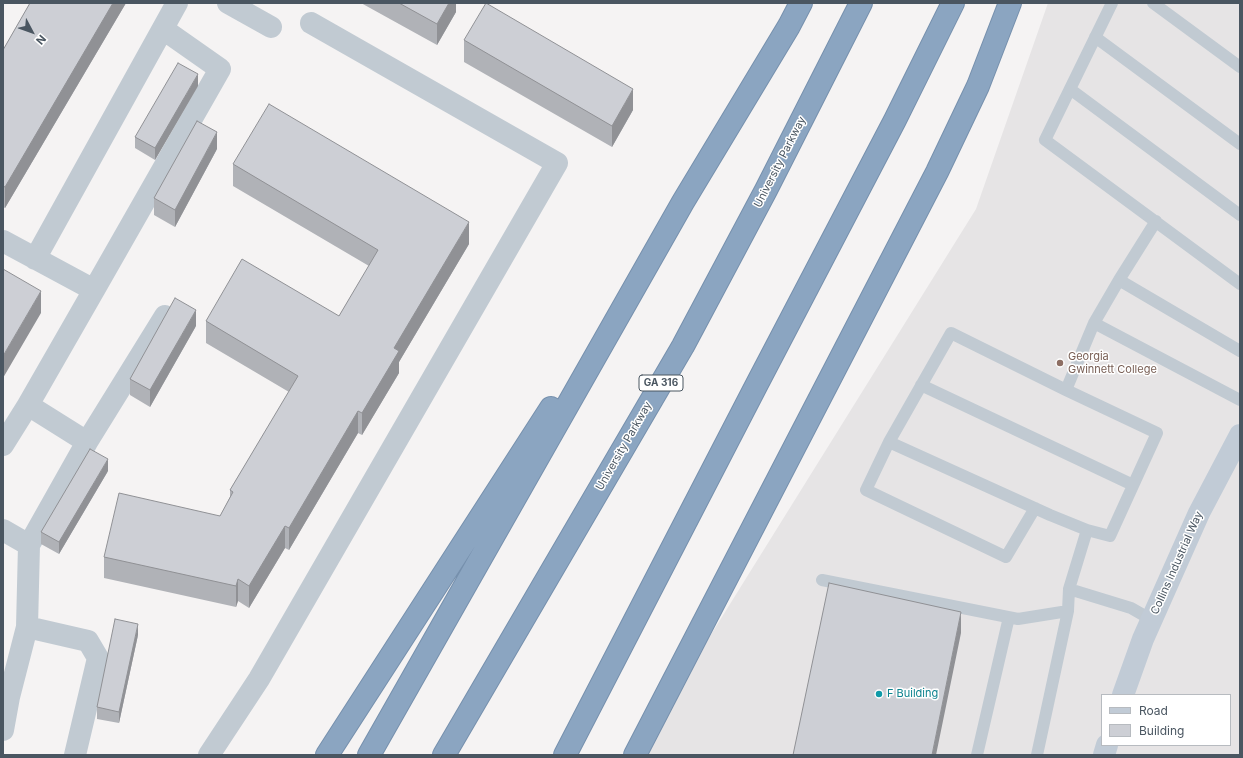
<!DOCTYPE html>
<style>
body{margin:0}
#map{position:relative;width:1243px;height:758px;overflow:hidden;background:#f5f3f3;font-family:Inter,sans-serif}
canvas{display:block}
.frame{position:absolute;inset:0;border:4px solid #4a5661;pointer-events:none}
.legend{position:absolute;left:1101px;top:694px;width:130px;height:52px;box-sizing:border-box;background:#fff;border:1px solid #b7bbc0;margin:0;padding:5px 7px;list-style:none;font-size:12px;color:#4a5661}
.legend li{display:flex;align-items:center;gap:8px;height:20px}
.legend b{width:20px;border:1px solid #b7bbc0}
.north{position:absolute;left:12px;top:12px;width:40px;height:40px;-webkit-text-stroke:3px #fff;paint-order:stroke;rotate:131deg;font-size:11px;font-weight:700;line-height:16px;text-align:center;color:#4a5661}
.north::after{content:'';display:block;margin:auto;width:14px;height:18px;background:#4a5661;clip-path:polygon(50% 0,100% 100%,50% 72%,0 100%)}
</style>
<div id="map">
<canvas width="1243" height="758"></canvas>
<div class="frame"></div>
<ul class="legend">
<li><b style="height:5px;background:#c1cbd6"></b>Road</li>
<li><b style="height:11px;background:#cdcfd5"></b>Building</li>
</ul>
<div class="north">N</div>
</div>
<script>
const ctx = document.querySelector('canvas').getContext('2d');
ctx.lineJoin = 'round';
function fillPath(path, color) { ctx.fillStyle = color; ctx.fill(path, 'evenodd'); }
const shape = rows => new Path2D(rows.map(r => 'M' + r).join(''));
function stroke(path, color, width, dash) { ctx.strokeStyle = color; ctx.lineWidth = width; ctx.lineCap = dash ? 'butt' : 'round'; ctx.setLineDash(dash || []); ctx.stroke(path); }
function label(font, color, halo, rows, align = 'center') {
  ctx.font = font + ' Inter,sans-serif'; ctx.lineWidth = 3; ctx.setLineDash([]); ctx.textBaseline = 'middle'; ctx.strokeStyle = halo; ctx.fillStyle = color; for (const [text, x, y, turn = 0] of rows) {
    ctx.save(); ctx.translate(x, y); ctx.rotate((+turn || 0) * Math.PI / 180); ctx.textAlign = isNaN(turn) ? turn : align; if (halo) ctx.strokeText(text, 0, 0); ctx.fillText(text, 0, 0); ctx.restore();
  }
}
const education = shape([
 [1048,3,1240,3,1240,755,636,755,976,209],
 [1102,695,1230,695,1230,745,1102,745]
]);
const lane = shape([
 [1112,3,1045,140,1240,284],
 [1153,3,1240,67],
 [1095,37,1240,144],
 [1070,89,1240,215],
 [1119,280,1240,351],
 [1094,323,1240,400],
 [921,385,1133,485],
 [1066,390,1094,323,1119,280,1156,221],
 [1035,508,1006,557,866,490,889,442,951,333,1066,390,1157,433,1110,536,1087,530],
 [822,580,1018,619,1068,611,1069,589,1087,530,1050,515,889,442],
 [1069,589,1131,608,1152,620],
 [977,755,1009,617],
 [1037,755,1068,611]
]);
const street = shape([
 [228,3,271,27],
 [3,241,94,290,28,405],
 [35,259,177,3],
 [94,290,220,69,163,29],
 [87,442,165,316],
 [3,445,28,405,87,442,29,545],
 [3,530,29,545,27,627],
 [3,730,9,697,27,627,88,641,98,658,75,755],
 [209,755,259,679,557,163,311,23]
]);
const secondary = shape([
 [1123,695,1143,639,1199,513,1240,435],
 [1104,755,1107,745]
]);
const highway = shape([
 [327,755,551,408],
 [369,755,683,202,789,26,801,3],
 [444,755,683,346,766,190,861,3],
 [565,755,757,384,895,120,953,3],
 [635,755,937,172,978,86,1010,3]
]);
const wall = shape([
 [30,3,126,3,5,208,3,207,3,50],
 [361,3,456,3,456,12,437,45],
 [464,40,633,110,612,147,464,62],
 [198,86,155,160,135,148,135,137],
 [217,149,175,227,154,215,154,198],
 [233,164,469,244,399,362,399,373,362,435,358,433,289,550,285,548,249,608,238,601,236,607,104,578,104,557,220,516,230,497,230,490,289,392,206,343,206,321,339,316,369,266,233,186],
 [196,326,150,407,130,395,130,379],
 [108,471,59,554,41,544,41,532],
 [138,635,119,723,97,719,97,707]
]);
const shadedWall = shape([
 [113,3,126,3,5,208,5,187],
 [449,3,456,3,456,12,437,45,437,24],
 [198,74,198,86,155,160,155,148],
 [633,89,633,110,612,147,612,126],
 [217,132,217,149,175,227,175,210],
 [469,222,469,244,399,362,399,373,362,435,362,413,394,348],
 [41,291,41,313,3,378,3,356],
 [196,310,196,326,150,407,150,390],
 [358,411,358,433,289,550,289,528],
 [108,459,108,471,59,554,59,542],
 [285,526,285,548,249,608,249,586],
 [238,579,238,601,236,607,236,586],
 [961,612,961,633,936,755,932,755],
 [138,624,138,635,119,723,119,712]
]);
const building = shape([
 [30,3,113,3,5,187,3,186,3,50,30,3],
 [399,3,449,3,437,24,399,3],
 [486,3,633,89,612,126,464,40,486,3],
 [178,63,198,74,155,148,135,137,178,63],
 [269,104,469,222,394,348,399,351,362,413,358,411,289,528,285,526,249,586,238,579,236,586,104,557,119,493,220,516,233,492,230,490,298,376,206,321,242,259,339,316,378,250,233,164,269,104],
 [197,121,217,132,175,210,154,198,197,121],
 [3,269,41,291,3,356,3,269],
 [175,298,196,310,150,390,130,379,175,298],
 [90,449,108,459,59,542,41,532,90,449],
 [829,583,961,612,932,755,793,755,829,583],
 [115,619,138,624,119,712,97,707,115,619]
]);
const markers = [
 [1060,363,4,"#8d6e63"],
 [879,694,4,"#0f9aa8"]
];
const shields = [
 [661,383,44]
];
const shieldNames = [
 ["GA 316",661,383]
];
const streetNames = [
 ["University Parkway",780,162,-63],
 ["University Parkway",624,446,-60],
 ["Collins Industrial Way",1177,563,-66]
];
const educationNames = [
 ["Georgia",1068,357],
 ["Gwinnett College",1068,370]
];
const cultureNames = [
 ["F Building",887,694]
];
fillPath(education, '#e6e4e5');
stroke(highway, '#7690ad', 24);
stroke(lane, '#c1cad2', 12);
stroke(street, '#c1cad2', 22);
stroke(secondary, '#c1cbd6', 22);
stroke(highway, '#8ba5c1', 22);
fillPath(wall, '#b0b2b7');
fillPath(shadedWall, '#909195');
fillPath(building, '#cdcfd5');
stroke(building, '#909195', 1);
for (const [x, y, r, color] of markers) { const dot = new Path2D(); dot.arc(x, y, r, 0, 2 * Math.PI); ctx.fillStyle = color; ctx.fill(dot); stroke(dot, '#fff', 1.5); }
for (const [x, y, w] of shields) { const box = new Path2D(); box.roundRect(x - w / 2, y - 8, w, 16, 3); ctx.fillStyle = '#fff'; ctx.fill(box); stroke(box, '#4a5661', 1); }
label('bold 10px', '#4a5661', null, shieldNames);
label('11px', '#4a5661', '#fff', streetNames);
label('11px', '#785e54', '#fff', educationNames, 'left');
label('11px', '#0d838f', '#fff', cultureNames, 'left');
</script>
